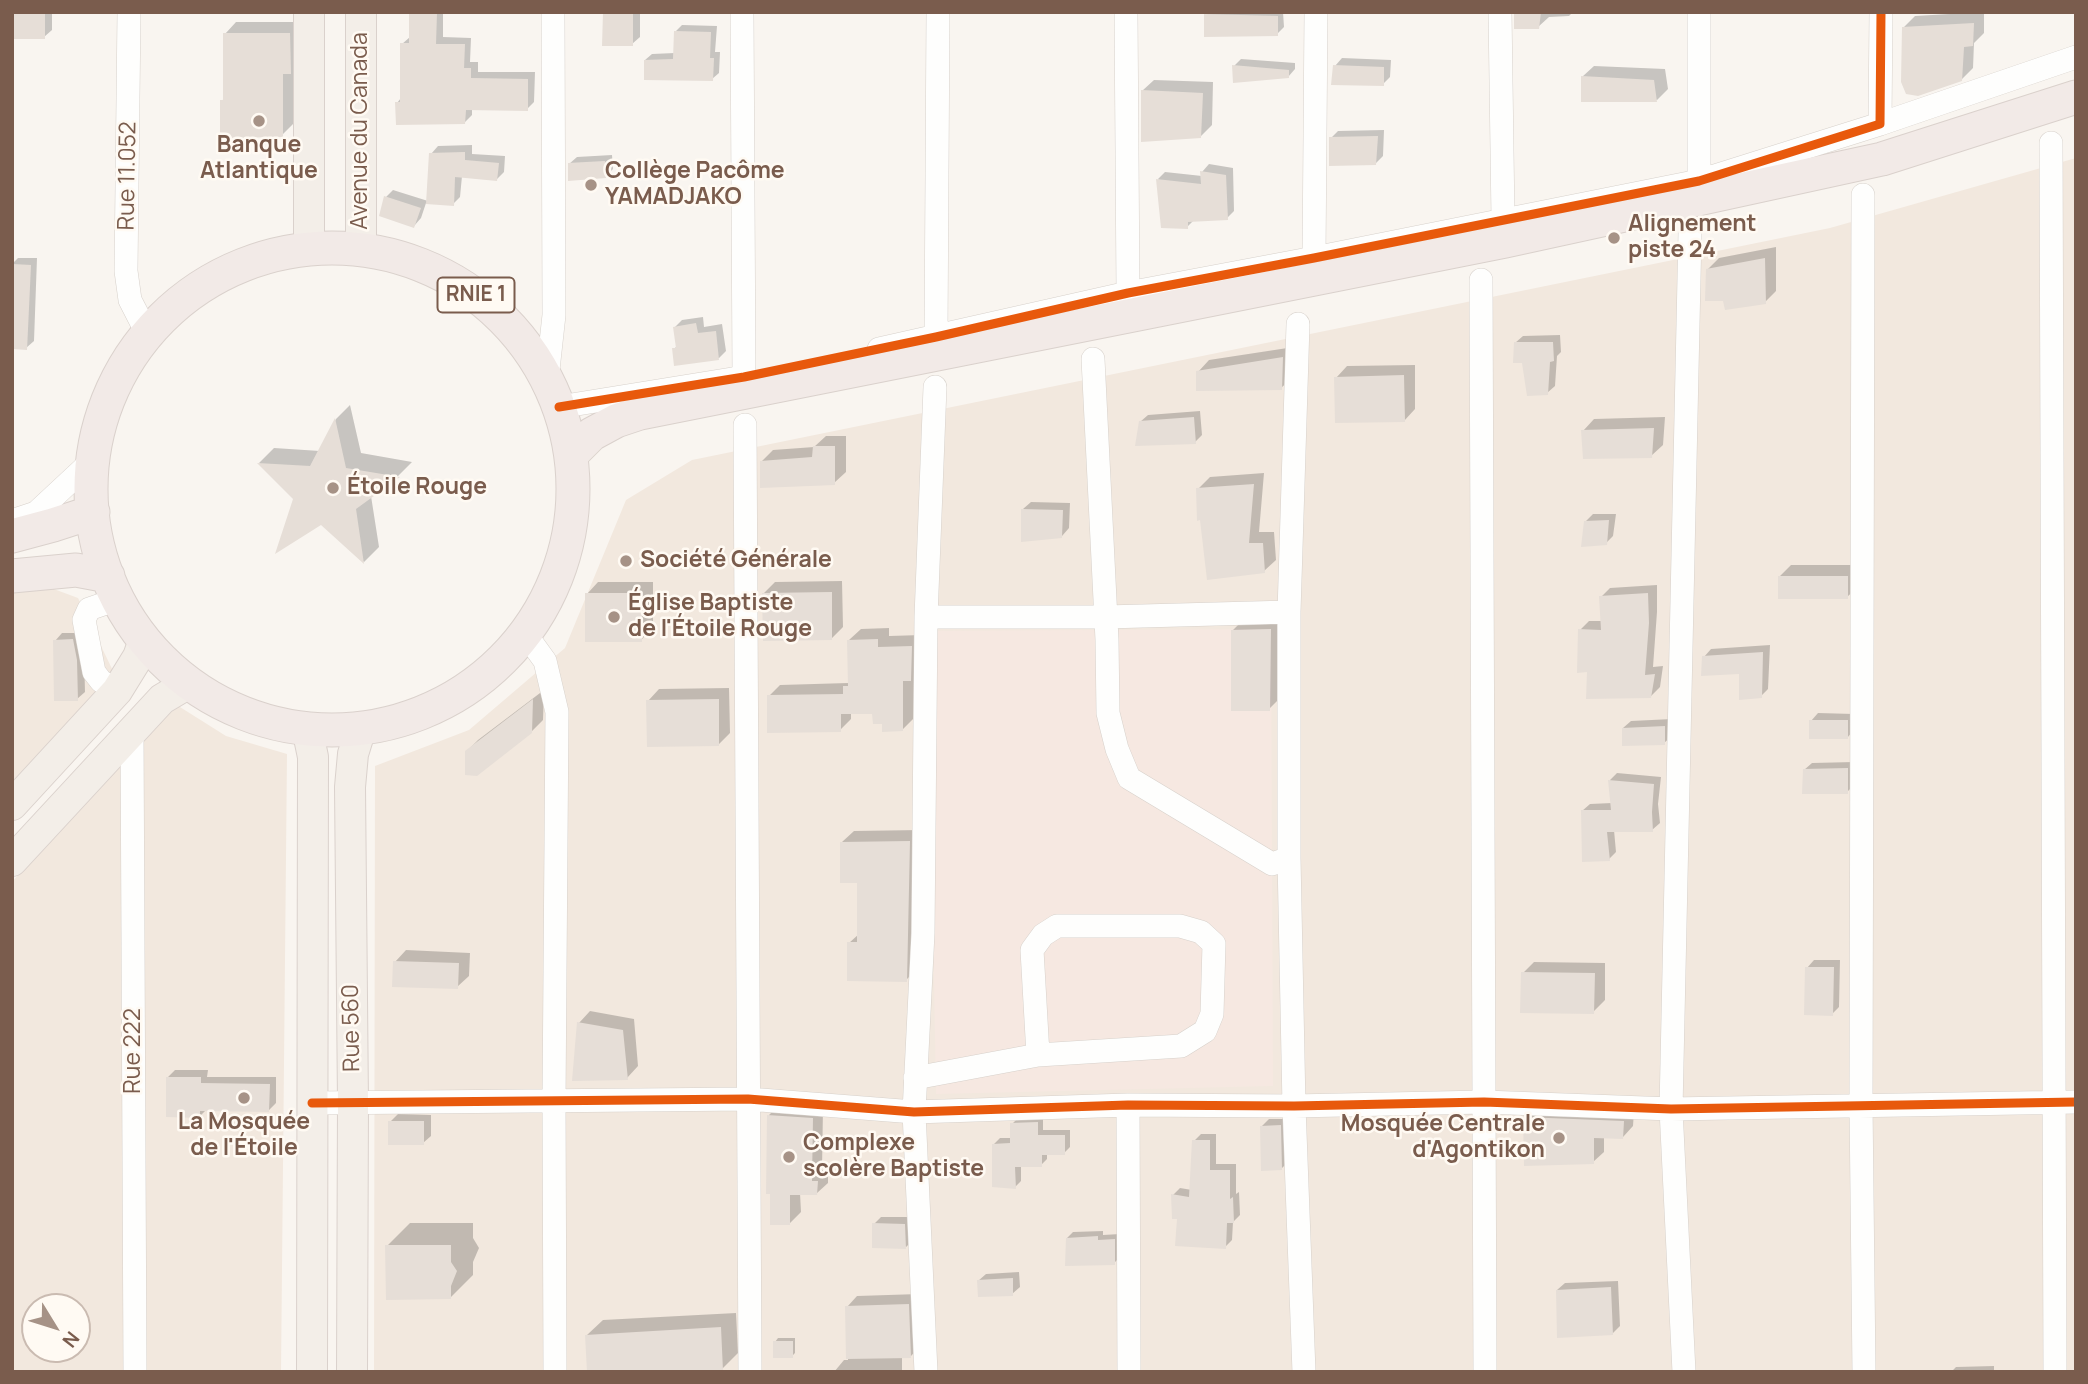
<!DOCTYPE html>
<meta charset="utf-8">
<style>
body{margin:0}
#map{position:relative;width:2088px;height:1384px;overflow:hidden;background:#f9f5f0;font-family:Manrope,sans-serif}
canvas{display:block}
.frame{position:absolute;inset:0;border:14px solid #7a5c4d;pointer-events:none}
.north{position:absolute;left:21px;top:1293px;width:70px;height:70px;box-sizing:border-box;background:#fffaf3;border:2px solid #cabbb1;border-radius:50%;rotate:128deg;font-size:19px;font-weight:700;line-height:28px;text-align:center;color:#7a5c4d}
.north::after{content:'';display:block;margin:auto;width:24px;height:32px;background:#a69286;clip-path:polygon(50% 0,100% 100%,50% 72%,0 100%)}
</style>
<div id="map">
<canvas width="2088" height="1384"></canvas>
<div class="frame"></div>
<div class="north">N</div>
</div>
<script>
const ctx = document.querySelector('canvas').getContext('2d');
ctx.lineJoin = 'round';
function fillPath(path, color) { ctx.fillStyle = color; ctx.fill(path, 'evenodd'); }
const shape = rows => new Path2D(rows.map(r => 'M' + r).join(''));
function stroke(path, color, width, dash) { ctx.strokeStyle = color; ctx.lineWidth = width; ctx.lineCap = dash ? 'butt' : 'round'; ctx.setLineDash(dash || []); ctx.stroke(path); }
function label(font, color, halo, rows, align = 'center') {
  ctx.font = font + ' Manrope,sans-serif'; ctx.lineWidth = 5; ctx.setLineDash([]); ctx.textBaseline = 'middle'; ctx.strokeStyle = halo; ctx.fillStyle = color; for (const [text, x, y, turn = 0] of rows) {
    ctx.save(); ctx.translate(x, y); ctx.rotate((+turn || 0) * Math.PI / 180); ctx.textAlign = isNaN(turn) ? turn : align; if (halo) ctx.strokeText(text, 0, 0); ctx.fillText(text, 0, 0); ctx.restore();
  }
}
const residential = shape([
 [2076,158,2076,1372,374,1372,375,766,469,730,565,648,626,500,692,460,1830,228],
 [43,585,78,598,114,673,12,783,12,592],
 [172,702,226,736,287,754,281,1372,12,1372,12,882,102,778],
 [35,1307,77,1307,77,1349,35,1349]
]);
const commercial = shape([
 [1271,629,1273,1086,936,1094,928,631]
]);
const shadow = shape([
 [12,12,52,12,52,30,44,37,12,38],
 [411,12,443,12,443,37,471,38,470,62,478,62,478,72,535,72,534,102,527,109,472,108,472,115,465,122,397,103,401,98,402,44,410,37],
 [604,12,640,12,640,37,632,44],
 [1209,12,1283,12,1284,27,1277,34,1206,15],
 [1516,12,1573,12,1569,16,1549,17,1538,27],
 [1984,12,1984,33,1974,43,1973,68,1961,80,1904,27,1915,16],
 [236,22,301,22,301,61,293,69,293,124,282,135,222,101,225,97,225,34],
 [682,25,717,26,715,52,720,52,719,73,712,79,645,60,652,54,675,53,676,31],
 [1342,58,1391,60,1390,77,1383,84,1335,66],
 [1241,59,1295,63,1295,69,1288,77,1234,66],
 [1594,66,1665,69,1668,89,1657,100,1582,77],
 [1154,80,1213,82,1212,125,1200,137,1142,91],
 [1384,130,1383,156,1376,163,1331,138,1338,131],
 [472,145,472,154,505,156,504,172,497,179,462,176,460,197,453,204,426,203,421,218,414,226,386,197,393,190,428,201,431,154,438,146],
 [612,155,613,169,606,176,569,164,577,157],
 [1209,164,1233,168,1234,211,1227,218,1194,220,1187,227,1158,179,1165,172,1202,176,1202,172],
 [1776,247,1776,291,1765,302,1707,270,1719,258],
 [18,258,37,258,34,341,26,348,12,348,12,264],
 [703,317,704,327,722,324,726,351,719,358,674,349,677,346,675,327,682,320],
 [1560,335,1561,352,1557,356,1555,386,1547,393,1524,361,1515,343,1523,336],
 [1294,347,1293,377,1281,388,1198,372,1209,360],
 [1415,365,1415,409,1404,421,1336,378,1347,366],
 [350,405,361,453,412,462,398,476,371,496,379,547,364,562,259,463,274,448,320,451,336,419],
 [1200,411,1202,435,1195,442,1140,422,1148,415],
 [1665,417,1663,445,1651,456,1583,431,1594,419],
 [826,436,846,436,846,472,834,483,762,461,773,450,814,447],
 [1264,473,1259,532,1274,532,1276,560,1264,571,1198,489,1210,477],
 [1031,502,1070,503,1069,528,1062,536,1023,509],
 [1593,514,1616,514,1613,536,1606,543,1586,521],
 [1791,565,1859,565,1859,586,1847,597,1780,576],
 [842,581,843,627,832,638,764,593,775,582],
 [598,582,653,582,653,628,641,640,587,594],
 [1657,585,1657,612,1653,667,1663,666,1660,687,1651,696,1589,670,1580,630,1589,621,1602,621,1601,597,1610,588],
 [1244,619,1281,619,1280,698,1269,709,1233,630],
 [889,628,889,636,922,635,922,668,914,677,914,718,903,729,883,723,874,712,851,712,851,719,840,730,769,696,780,685,848,683,850,681,849,640,861,629],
 [62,633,80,633,84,652,85,692,77,699,55,641],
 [1770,645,1768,689,1761,696,1741,673,1704,657,1711,649],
 [729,688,730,733,719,744,648,701,659,689],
 [544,690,543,720,531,732,466,752,478,740],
 [1818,713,1854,714,1854,730,1847,738,1811,721],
 [1672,719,1672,736,1664,743,1623,728,1631,721],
 [1854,762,1854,785,1847,792,1804,770,1812,763],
 [1617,773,1661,777,1658,804,1660,823,1652,830,1614,830,1616,852,1609,859,1582,811,1590,804,1612,803,1610,780],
 [921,830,917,969,906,980,849,943,859,934,858,881,842,842,854,831],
 [406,950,470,953,469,976,457,987,395,962],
 [1814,960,1840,960,1839,1007,1832,1014,1807,968],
 [1534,962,1605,963,1605,1000,1593,1012,1523,973],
 [590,1011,634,1019,638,1066,627,1078,579,1023],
 [175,1070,208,1070,207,1077,276,1077,276,1103,269,1110,206,1110,200,1116,168,1077],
 [780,1104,823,1108,822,1170,828,1170,828,1183,817,1193,800,1193,801,1212,790,1223,772,1193,769,1115],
 [1536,1107,1634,1111,1633,1126,1623,1137,1604,1137,1604,1152,1593,1162,1525,1118],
 [398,1114,431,1115,431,1136,423,1143,390,1122],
 [1043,1117,1043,1130,1070,1130,1070,1147,1064,1153,1047,1154,1047,1159,1041,1165,1021,1165,1021,1181,1015,1187,994,1144,1000,1138,1012,1138,1012,1124,1018,1118],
 [1269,1119,1287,1119,1289,1161,1282,1168,1261,1127],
 [1201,1134,1216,1134,1216,1164,1236,1164,1236,1194,1239,1192,1240,1215,1233,1222,1232,1240,1225,1247,1179,1217,1173,1195,1180,1188,1192,1190,1194,1141],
 [881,1217,912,1217,913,1240,906,1247,874,1224],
 [410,1223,473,1223,473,1238,479,1248,473,1262,473,1275,451,1297,387,1246],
 [1103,1231,1103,1235,1120,1234,1120,1257,1114,1263,1067,1238,1073,1232],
 [1019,1272,1020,1287,1012,1294,978,1281,986,1274],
 [1618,1281,1620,1326,1612,1334,1557,1290,1565,1283],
 [919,1294,921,1345,911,1356,902,1356,902,1372,834,1372,844,1360,848,1360,847,1307,857,1296],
 [736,1313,738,1353,722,1369,589,1372,587,1335,603,1320],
 [778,1338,795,1338,795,1353,792,1356,775,1342],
 [1994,1366,1994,1372,1951,1372,1956,1367]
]);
const building = shape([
 [409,12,437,12,436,44,465,44,464,68,471,68,471,78,528,79,528,111,466,110,465,124,396,125,395,102,400,102,400,43,409,43],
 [603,12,633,12,633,46,602,46],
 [1514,12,1541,12,1539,29,1514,29],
 [12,13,45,14,45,39,12,39],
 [1204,14,1278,16,1278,36,1204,37],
 [1974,23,1973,46,1964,47,1962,81,1918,96,1906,94,1901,82,1902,27],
 [674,31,711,32,710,58,714,58,713,81,644,80,644,60,673,59],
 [223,33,290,33,291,74,283,74,283,137,220,138,220,100,223,100],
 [1232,65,1289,70,1289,78,1233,83],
 [1333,65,1384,67,1384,86,1331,85],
 [1581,76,1654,80,1657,102,1581,102],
 [1141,90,1203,93,1201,138,1141,142],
 [1378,136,1376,165,1329,166,1329,137],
 [465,152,465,160,499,163,497,181,455,177,454,206,426,204,429,153],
 [605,161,606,178,568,181,568,163],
 [1200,171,1226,175,1228,220,1188,222,1188,229,1161,228,1156,179,1201,184],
 [384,196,421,208,414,228,379,216],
 [1765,258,1766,304,1725,310,1723,301,1705,301,1706,269],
 [12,264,31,265,27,350,12,349],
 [696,323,698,333,716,331,719,360,674,366,672,348,676,348,673,327],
 [1514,342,1553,342,1554,361,1550,362,1548,395,1527,396,1522,363,1513,363],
 [1283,357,1282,390,1196,391,1196,371],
 [1404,375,1405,422,1335,423,1334,377],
 [1194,417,1196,444,1135,446,1139,421],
 [335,418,346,468,400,477,356,509,364,564,321,525,275,554,293,499,257,463,310,466],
 [1654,428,1652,458,1583,459,1581,430],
 [813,446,835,446,835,485,760,488,760,461,812,457],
 [1254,484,1249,543,1263,543,1265,573,1207,580,1200,520,1197,521,1196,488],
 [1021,509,1063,510,1062,538,1021,542],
 [1609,520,1607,545,1581,547,1584,521],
 [1778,576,1848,576,1848,599,1778,599],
 [832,592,832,640,763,641,762,593],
 [585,593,642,593,642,642,585,642],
 [1648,593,1649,623,1645,675,1655,674,1651,698,1586,699,1587,672,1577,673,1578,629,1601,630,1599,596],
 [1271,629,1270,711,1231,711,1231,630],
 [73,639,77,660,78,701,54,701,53,640],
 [878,639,878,647,912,646,911,681,903,681,903,731,882,732,882,724,873,724,872,714,841,714,841,732,767,733,767,695,843,694,843,686,848,686,847,640],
 [1763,652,1762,698,1739,700,1739,674,1701,676,1702,656],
 [533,699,532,733,477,776,465,775,465,751],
 [719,699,719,746,647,747,646,700],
 [1809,720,1848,720,1848,739,1809,739],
 [1665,726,1665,745,1622,746,1622,728],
 [1848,768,1848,794,1802,794,1803,769],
 [1608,780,1654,784,1652,812,1653,832,1607,832,1610,861,1582,862,1581,810,1611,810],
 [910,841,907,982,847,981,847,942,857,942,857,883,840,883,840,842],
 [393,961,459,963,458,989,392,987],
 [1805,967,1834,967,1833,1016,1804,1015],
 [1521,972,1595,973,1594,1014,1520,1013],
 [577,1022,623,1030,628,1080,572,1081],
 [166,1077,201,1077,201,1083,270,1084,269,1112,200,1111,200,1118,166,1117],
 [767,1115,813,1118,812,1181,818,1181,817,1195,790,1195,790,1225,770,1225,770,1194,766,1194],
 [1523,1117,1624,1121,1623,1139,1594,1138,1594,1164,1524,1166],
 [388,1121,424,1121,424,1145,388,1145],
 [1038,1122,1038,1135,1065,1135,1065,1155,1042,1155,1042,1167,1015,1167,1016,1189,992,1187,992,1144,1010,1143,1010,1123],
 [1281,1125,1282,1170,1261,1171,1260,1126],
 [1192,1140,1210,1140,1210,1170,1230,1170,1230,1199,1233,1197,1234,1223,1227,1223,1226,1249,1175,1246,1177,1219,1172,1219,1171,1194,1189,1197],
 [872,1223,905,1224,906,1249,872,1248],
 [1098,1236,1098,1240,1115,1239,1115,1265,1065,1266,1066,1238],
 [385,1245,451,1245,451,1262,457,1271,451,1286,451,1299,386,1300],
 [1013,1278,1013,1296,978,1297,977,1280],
 [1611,1287,1613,1335,1557,1338,1556,1290],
 [909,1304,911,1358,846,1359,845,1306],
 [721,1327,723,1371,587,1372,585,1335],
 [773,1341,793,1341,793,1358,773,1358]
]);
const minor = shape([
 [129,12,126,271,130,300,148,335],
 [742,12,744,377],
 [1126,12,1128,293],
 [1500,12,1503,219],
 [1880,124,1881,12],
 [2051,143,2055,1372],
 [1699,181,1699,12],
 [1863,195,1861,1104,1864,1372],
 [1314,258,1316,12],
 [1481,280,1485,1372],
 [1298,324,1289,612,1289,858,1294,1106,1304,1372],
 [936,337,938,12],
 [879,349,1128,293,1314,258,1699,181,1880,124,2076,57],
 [1093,359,1107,640,1108,713,1117,749,1129,778,1272,864,1289,858],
 [547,379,554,315,553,12],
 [559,407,732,379],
 [745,425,750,1372],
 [12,521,36,513,94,459],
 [926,617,1106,617,1289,612],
 [524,632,545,661,557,712,554,1101,555,1372],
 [117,691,101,681,94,672,84,620,89,609,118,599],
 [132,731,135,1372],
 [915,1078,1038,1055,1181,1046,1205,1031,1212,1014,1214,944,1201,932,1180,926,1057,926,1043,935,1032,950,1038,1055],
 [312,1103,748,1099,914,1112,1128,1105,1294,1106,1484,1102,1671,1109,2076,1102],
 [1128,1105,1129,1372],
 [926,1372,914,1112,923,933,926,617,935,387],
 [1684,1372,1671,1109,1690,232]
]);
const major = shape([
 [309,249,309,12],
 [361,250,361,12],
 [307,728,313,757,312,1372],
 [12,805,117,691,138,657,144,640],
 [12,861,162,699,189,683],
 [352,1372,353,1103,350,787,353,754,361,728]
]);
const highway = shape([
 '91 489a241 241 0 1 1 482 0a241 241 0 1 1-482 0Z',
 [571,455,592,434,616,421,640,413,1505,241,1882,159,2076,97],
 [12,536,53,525,93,512],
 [12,576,76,570,108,576]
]);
const cycleway = shape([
 [559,407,744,377,936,337,1128,293,1314,258,1699,181,1880,124,1881,12],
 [312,1103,748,1099,914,1112,1128,1105,1294,1106,1484,1102,1671,1109,2076,1102]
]);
const markers = [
 [259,121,7,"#a69286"],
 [591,185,7,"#a69286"],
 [1614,238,7,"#a69286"],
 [333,488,7,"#a69286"],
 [626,561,7,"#a69286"],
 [614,617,7,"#a69286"],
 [244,1098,7,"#a69286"],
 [1559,1138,7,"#a69286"],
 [789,1157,7,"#a69286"]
];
const shields = [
 [476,295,77]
];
const shieldNames = [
 ["RNIE 1",476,295]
];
const streetNames = [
 ["Avenue du Canada",361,131,-90],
 ["Rue 11.052",128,176,-89],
 ["Rue 560",352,1028,-91],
 ["Rue 222",134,1051,-90]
];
const poiNames = [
 ["Banque",259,146,"center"],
 ["Atlantique",259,172,"center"],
 ["Collège Pacôme",605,172],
 ["YAMADJAKO",605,198],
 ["Alignement",1628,225],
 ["piste 24",1628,251],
 ["Étoile Rouge",347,488],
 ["Société Générale",640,561],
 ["Église Baptiste",628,604],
 ["de l'Étoile Rouge",628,630],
 ["La Mosquée",244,1123,"center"],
 ["de l'Étoile",244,1149,"center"],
 ["Mosquée Centrale",1545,1125,"right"],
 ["d'Agontikon",1545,1151,"right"],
 ["Complexe",803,1144],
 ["scolère Baptiste",803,1170]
];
fillPath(residential, '#f2e8de');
fillPath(commercial, '#f6e8e1');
fillPath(shadow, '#0003');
fillPath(building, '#e6ded7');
stroke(minor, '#d7d1cb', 24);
stroke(major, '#dad1cc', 32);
stroke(highway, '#dad1cc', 35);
stroke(minor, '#fefefd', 23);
stroke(major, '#f3eee8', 30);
stroke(highway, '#f2eae7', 33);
stroke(cycleway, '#e8590c', 9);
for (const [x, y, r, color] of markers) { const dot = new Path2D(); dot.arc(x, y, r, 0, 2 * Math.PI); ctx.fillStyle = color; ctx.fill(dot); stroke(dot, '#fffaf3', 2.5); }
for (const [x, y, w] of shields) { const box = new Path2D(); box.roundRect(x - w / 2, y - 17.5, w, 35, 5); ctx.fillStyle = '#fffaf3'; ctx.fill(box); stroke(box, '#7a5c4d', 2); }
label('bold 21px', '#7a5c4d', null, shieldNames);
label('23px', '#7a5c4d', '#fffaf3', streetNames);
label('bold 23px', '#7a5c4d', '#fffaf3', poiNames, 'left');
</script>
